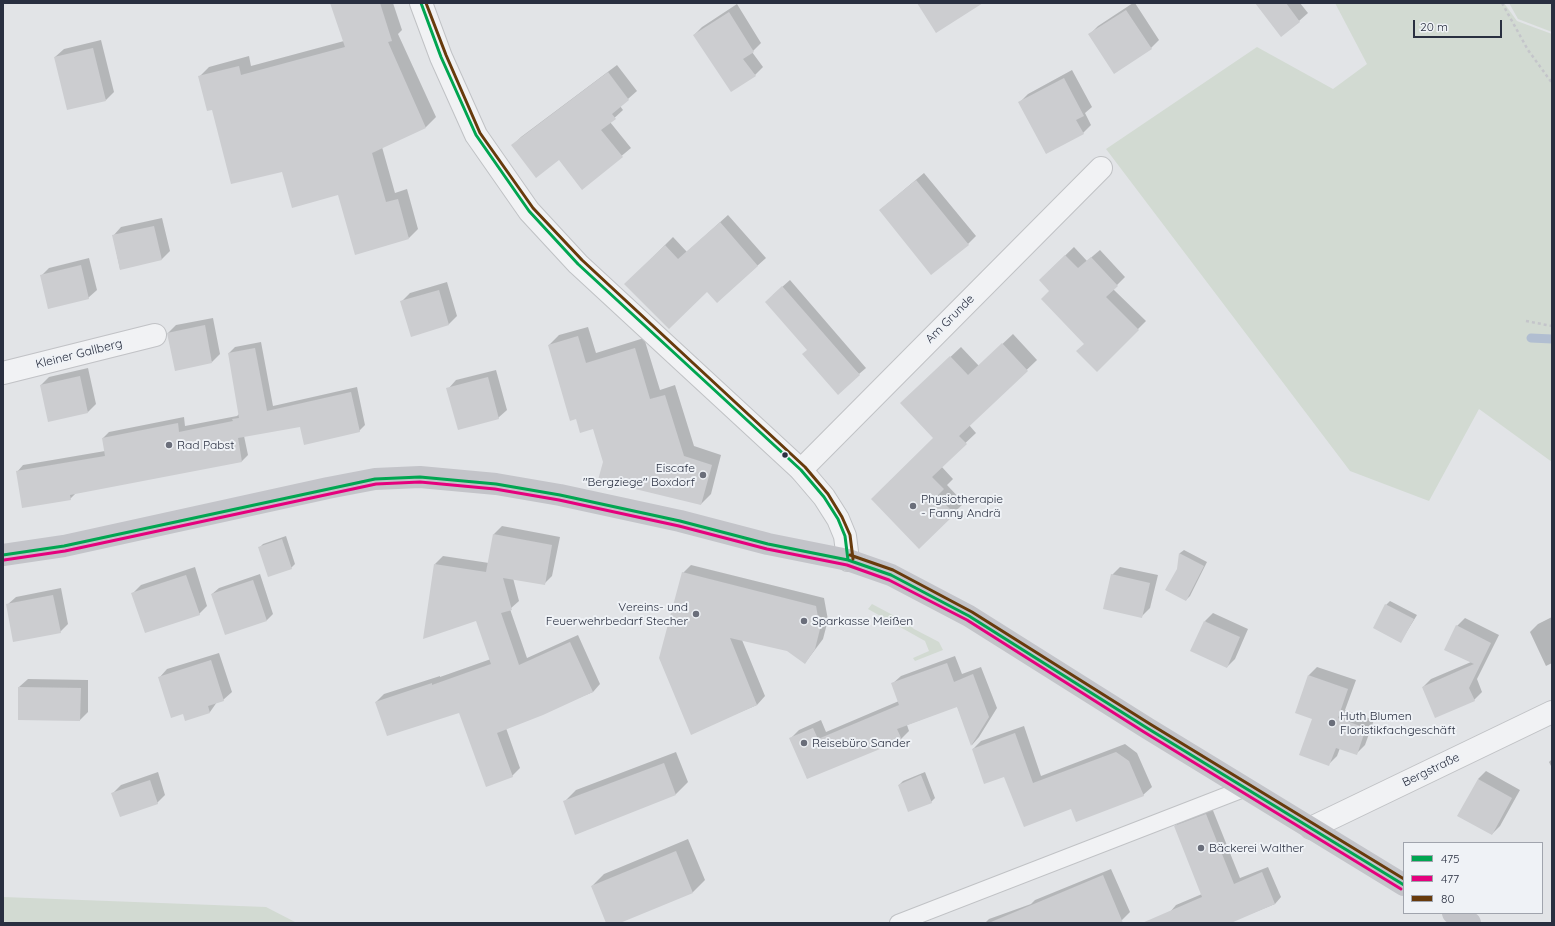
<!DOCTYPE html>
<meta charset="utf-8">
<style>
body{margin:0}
#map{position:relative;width:1555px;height:926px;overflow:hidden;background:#e2e4e7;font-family:Quicksand,sans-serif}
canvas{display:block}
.frame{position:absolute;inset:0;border:4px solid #292f40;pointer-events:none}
.legend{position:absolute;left:1403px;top:842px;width:140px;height:72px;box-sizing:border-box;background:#eff2f6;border:1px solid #a0a4ad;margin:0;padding:5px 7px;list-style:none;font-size:12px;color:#292f40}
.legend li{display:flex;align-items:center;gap:8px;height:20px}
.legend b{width:20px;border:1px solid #a0a4ad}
.scale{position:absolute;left:1413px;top:20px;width:89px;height:18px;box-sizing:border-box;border:2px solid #292f40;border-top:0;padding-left:5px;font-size:12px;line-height:14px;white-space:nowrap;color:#292f40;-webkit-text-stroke:3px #eff2f6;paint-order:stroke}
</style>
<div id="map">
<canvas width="1555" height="926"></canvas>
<div class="frame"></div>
<ul class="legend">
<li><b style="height:5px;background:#00a651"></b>475</li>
<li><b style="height:5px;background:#e5007d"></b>477</li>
<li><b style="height:5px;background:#683b0c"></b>80</li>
</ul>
<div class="scale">20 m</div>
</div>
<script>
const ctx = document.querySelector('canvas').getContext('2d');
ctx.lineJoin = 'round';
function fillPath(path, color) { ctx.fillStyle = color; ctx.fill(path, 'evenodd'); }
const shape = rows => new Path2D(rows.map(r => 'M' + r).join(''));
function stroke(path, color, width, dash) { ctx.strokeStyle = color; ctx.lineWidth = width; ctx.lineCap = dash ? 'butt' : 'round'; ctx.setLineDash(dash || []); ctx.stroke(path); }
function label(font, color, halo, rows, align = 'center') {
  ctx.font = font + ' Quicksand,sans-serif'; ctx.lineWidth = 4; ctx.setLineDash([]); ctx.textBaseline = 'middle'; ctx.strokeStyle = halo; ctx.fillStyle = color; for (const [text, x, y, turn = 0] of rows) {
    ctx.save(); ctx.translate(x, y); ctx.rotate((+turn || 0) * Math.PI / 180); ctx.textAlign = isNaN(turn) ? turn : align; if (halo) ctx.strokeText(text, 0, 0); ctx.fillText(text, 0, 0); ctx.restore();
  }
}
const green = shape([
 [1335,3,1504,3,1517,21,1552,34,1552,462,1479,409,1429,501,1350,471,1106,149,1257,47,1333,89,1367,64],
 [1509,3,1552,3,1552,32,1518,19],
 [872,604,904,621,914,629,939,642,943,650,915,661,913,658,929,651,925,641,868,609],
 [3,897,266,907,297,923,3,923]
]);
const shadow = shape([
 [331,3,393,3,402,30,398,34,436,117,426,127,382,147,395,193,407,189,418,229,409,238,338,193,283,170,213,109,199,77,209,67,249,56,251,66,344,41],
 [1133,3,1135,3,1159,40,1151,48,1090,34,1098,26],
 [1256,3,1300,3,1308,13,1299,21],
 [737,4,761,43,752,52,763,67,755,75,694,35,702,27],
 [101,40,114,92,106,100,55,57,64,49],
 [617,65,637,91,620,106,623,110,610,122,631,148,582,189,559,159,513,145,521,137],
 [1072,70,1092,107,1085,113,1091,125,1083,133,1020,102,1028,94],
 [924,173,976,236,968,244,880,210],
 [728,215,766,258,717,302,707,290,626,284,673,237,687,252],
 [162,218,170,251,162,259,120,269,113,236,121,227],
 [1074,247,1087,261,1100,250,1125,277,1113,289,1146,321,1097,370,1085,344,1051,291,1048,272],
 [89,258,97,290,88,298,41,276,49,268],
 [790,280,866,368,859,374,773,295],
 [447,282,457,316,449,324,412,336,401,302,410,293],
 [213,318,220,354,212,362,168,333,176,325],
 [588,327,596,353,644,338,660,390,675,385,694,446,721,455,711,494,701,504,604,462,594,428,549,345,559,335],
 [1013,334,1037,360,969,425,976,433,941,466,953,479,947,485,964,503,919,547,934,438,912,393,961,347,979,366],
 [261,342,273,406,357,387,365,425,359,431,301,426,244,436,248,455,242,461,76,493,70,499,17,472,23,465,105,451,103,438,109,432,184,417,185,426,237,416,240,413,229,353,235,347],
 [88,368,96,404,88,412,41,385,49,377],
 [496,370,507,410,498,418,448,389,456,380],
 [502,526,560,537,552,576,544,584,513,578,519,601,510,609,527,658,578,635,600,684,593,692,506,728,520,768,512,776,460,712,376,702,384,694,440,676,440,677,491,659,477,620,435,564,443,556,489,563,494,534],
 [286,536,295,564,291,568,259,548,263,544],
 [1184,550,1207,562,1190,596,1186,600,1178,569,1180,553],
 [691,565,824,598,828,620,823,639,805,663,787,650,742,640,765,696,757,705,691,733,683,573],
 [195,567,207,606,199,614,133,593,141,585],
 [1120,567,1158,575,1150,608,1142,616,1112,575],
 [260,574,273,614,267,620,226,634,212,594,219,588],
 [61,588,68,624,60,632,7,605,16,597],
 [1390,601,1417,615,1401,641,1386,605],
 [1213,613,1248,629,1235,659,1227,667,1205,621],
 [1552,617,1552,663,1546,666,1530,632,1538,624],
 [1465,618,1499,635,1477,679,1482,692,1474,700,1423,687,1431,679,1471,662,1457,626],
 [219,653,232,692,223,700,217,702,210,712,183,713,159,678,167,669],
 [955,656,962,674,981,667,997,708,979,737,972,745,957,706,907,725,909,731,901,739,807,778,791,738,799,730,821,720,826,732,899,701,892,684,901,676],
 [1317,667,1356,680,1345,710,1374,720,1365,745,1356,754,1340,748,1337,756,1329,764,1313,718,1296,712,1309,675],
 [28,679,88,680,88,712,80,720,19,687],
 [1024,726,1041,776,1125,744,1137,753,1152,787,1143,795,1071,808,973,749,981,741],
 [676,752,688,782,676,794,576,834,564,802,576,790],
 [1552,759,1552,768,1549,762],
 [1486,771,1520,790,1500,826,1492,834,1478,779],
 [158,772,165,795,157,803,113,793,121,785],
 [925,772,935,798,931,802,899,785,903,781],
 [1212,808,1240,878,1268,867,1281,897,1275,904,1228,923,1175,923,1170,912,1176,905,1202,894,1175,826,1181,820],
 [688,839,705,880,693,892,618,923,607,923,592,886,604,874],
 [1111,869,1130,912,1122,920,1115,923,985,923,989,919,1031,904,1035,900]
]);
const stream = shape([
 [1531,338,1552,339]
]);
const building = shape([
 [330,3,380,3,392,41,388,42,426,128,372,153,386,202,398,199,409,239,355,255,338,195,292,208,282,172,231,184,212,110,207,111,198,76,239,66,241,75,345,47],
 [917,3,983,3,936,33],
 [1255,3,1286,3,1300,22,1281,37],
 [1126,10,1152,49,1114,74,1088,34],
 [729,12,754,52,743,59,756,76,731,92,693,35],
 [93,48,106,101,67,110,54,57],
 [608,72,629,100,612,114,616,119,601,130,623,157,582,190,559,160,536,178,511,145],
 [1064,78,1084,116,1076,120,1084,134,1046,154,1018,102],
 [916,180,969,245,931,275,879,210],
 [720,222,758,266,717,303,707,292,669,329,624,284,665,245,678,259],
 [154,226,162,260,120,270,112,235],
 [1065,255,1078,268,1091,257,1118,286,1106,297,1139,330,1097,372,1076,351,1084,344,1041,299,1049,291,1039,280],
 [81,265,89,299,48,309,40,275],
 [782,286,860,375,838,395,802,354,807,350,765,302],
 [439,290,449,325,411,337,400,301],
 [205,325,212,363,175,371,167,333],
 [578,336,586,363,635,348,650,399,665,395,684,456,712,465,701,505,598,480,603,462,593,429,580,433,576,419,570,421,548,345],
 [1002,343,1028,371,959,436,967,444,932,477,944,489,937,496,955,514,919,549,871,499,933,438,900,403,950,356,968,375],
 [255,348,267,411,351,392,360,432,304,445,300,427,238,438,242,462,70,495,71,500,22,508,16,471,105,456,102,438,178,423,179,432,233,421,232,419,239,418,228,353],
 [80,376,88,413,48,422,40,385],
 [488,377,499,419,458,430,446,388],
 [493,534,552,545,545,585,503,578,512,610,501,613,519,665,570,642,593,692,543,715,497,733,513,777,486,787,459,713,387,736,375,702,432,683,432,685,491,664,476,621,423,639,434,564,486,572],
 [282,539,292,569,268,577,258,547],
 [1179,553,1204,566,1186,601,1165,590,1177,569],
 [682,572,816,606,820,629,815,649,805,664,787,651,730,638,757,705,691,735,659,658],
 [1111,574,1150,583,1142,618,1103,609],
 [186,575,200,615,145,633,131,593],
 [253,580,267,621,225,635,211,594],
 [53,595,61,633,13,642,6,604],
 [1385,604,1414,619,1401,643,1373,628],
 [1204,621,1240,637,1227,668,1190,651],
 [1456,625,1491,643,1469,688,1475,701,1435,718,1422,687,1474,664,1444,650],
 [211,660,224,701,208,706,210,713,185,721,183,714,171,718,158,677],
 [947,663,954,682,973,674,989,717,971,746,957,707,897,729,902,740,807,779,789,738,813,728,818,739,899,705,891,683],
 [1308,675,1348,689,1338,718,1366,728,1357,755,1336,748,1329,766,1299,755,1312,719,1295,713],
 [18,687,81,688,80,721,18,720],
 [1015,733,1033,783,1116,752,1129,761,1144,796,1076,822,1071,809,1024,827,1004,777,984,784,972,749],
 [664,763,676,795,575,835,563,801],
 [921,775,932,803,908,812,898,785],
 [1478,779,1512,798,1492,835,1457,816],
 [150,780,158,804,120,817,111,793],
 [1206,814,1234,884,1262,872,1275,904,1231,923,1142,923,1202,897,1174,826],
 [676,851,693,893,620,923,606,923,591,886],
 [1103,875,1123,923,991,923,991,922]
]);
const path = shape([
 [1502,3,1528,50,1552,83],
 [1526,321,1552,326]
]);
const service = shape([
 [898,923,1246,788]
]);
const minor = shape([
 [3,373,155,335],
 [801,470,1101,168],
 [1311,828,1552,712]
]);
const tertiary = shape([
 [421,3,441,57,476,135,529,211,578,264,801,470,824,497,838,519,845,536,848,560]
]);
const secondary = shape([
 [3,555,64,546,328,488,375,479,420,477,496,484,560,495,680,521,768,544,848,560,891,575,969,616,1147,728,1404,885],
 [1453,913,1470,923]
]);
const bus1 = shape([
 [421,3,441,57,476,135,529,211,578,264,801,470,824,497,838,519,845,536,848,560],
 [3,555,64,546,375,479,420,477,496,484,560,495,680,521,768,544,848,560,891,575,969,616,1147,728,1404,885]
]);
const bus2 = shape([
 [4,560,65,551,376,484,420,482,495,489,559,500,679,526,767,549,847,565,889,580,967,620,1144,732,1401,889]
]);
const bus3 = shape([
 [426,3,446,55,480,133,533,208,582,260,805,467,828,494,842,517,850,535,853,559],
 [850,555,893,570,972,612,1150,724,1404,879]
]);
const markers = [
 [169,445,4,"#6a6e7a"],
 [785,455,3.5,"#292f40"],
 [703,475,4,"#6a6e7a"],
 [913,506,4,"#6a6e7a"],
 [696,614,4,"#6a6e7a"],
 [804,621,4,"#6a6e7a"],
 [1332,723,4,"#6a6e7a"],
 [804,743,4,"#6a6e7a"],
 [1201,848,4,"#6a6e7a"]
];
const streetNames = [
 ["Am Grunde",950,319,-45],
 ["Kleiner Gallberg",79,354,-14],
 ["Bergstraße",1431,770,-26]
];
const poiNames = [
 ["Rad Pabst",177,445],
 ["Eiscafe",695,468,"right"],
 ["\"Bergziege\" Boxdorf",695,482,"right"],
 ["Physiotherapie",921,499],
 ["- Fanny Andrä",921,513],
 ["Vereins- und",688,607,"right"],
 ["Feuerwehrbedarf Stecher",688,621,"right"],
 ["Sparkasse Meißen",812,621],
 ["Huth Blumen",1340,716],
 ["Floristikfachgeschäft",1340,730],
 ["Reisebüro Sander",812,743],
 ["Bäckerei Walther",1209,848]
];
fillPath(green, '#d2dad2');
fillPath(shadow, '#0003');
stroke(stream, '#b1bed1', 9);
fillPath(building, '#cccdd0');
stroke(service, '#c0c2c5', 18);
stroke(minor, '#c0c2c5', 24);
stroke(tertiary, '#c0c2c5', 24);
stroke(path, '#c4c5ca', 2.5, [3, 3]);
stroke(service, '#f1f2f4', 16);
stroke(minor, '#f1f2f4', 22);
stroke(tertiary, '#f1f2f4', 22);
stroke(secondary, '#c3c4c9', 22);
stroke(bus1, '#00a651', 3);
stroke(bus2, '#e5007d', 3);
stroke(bus3, '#683b0c', 3);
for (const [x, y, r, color] of markers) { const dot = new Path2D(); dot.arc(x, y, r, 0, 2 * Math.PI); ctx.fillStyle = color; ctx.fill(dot); stroke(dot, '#eff2f6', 1.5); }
label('12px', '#292f40', '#eff2f6', streetNames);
label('12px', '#292f40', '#eff2f6', poiNames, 'left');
</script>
